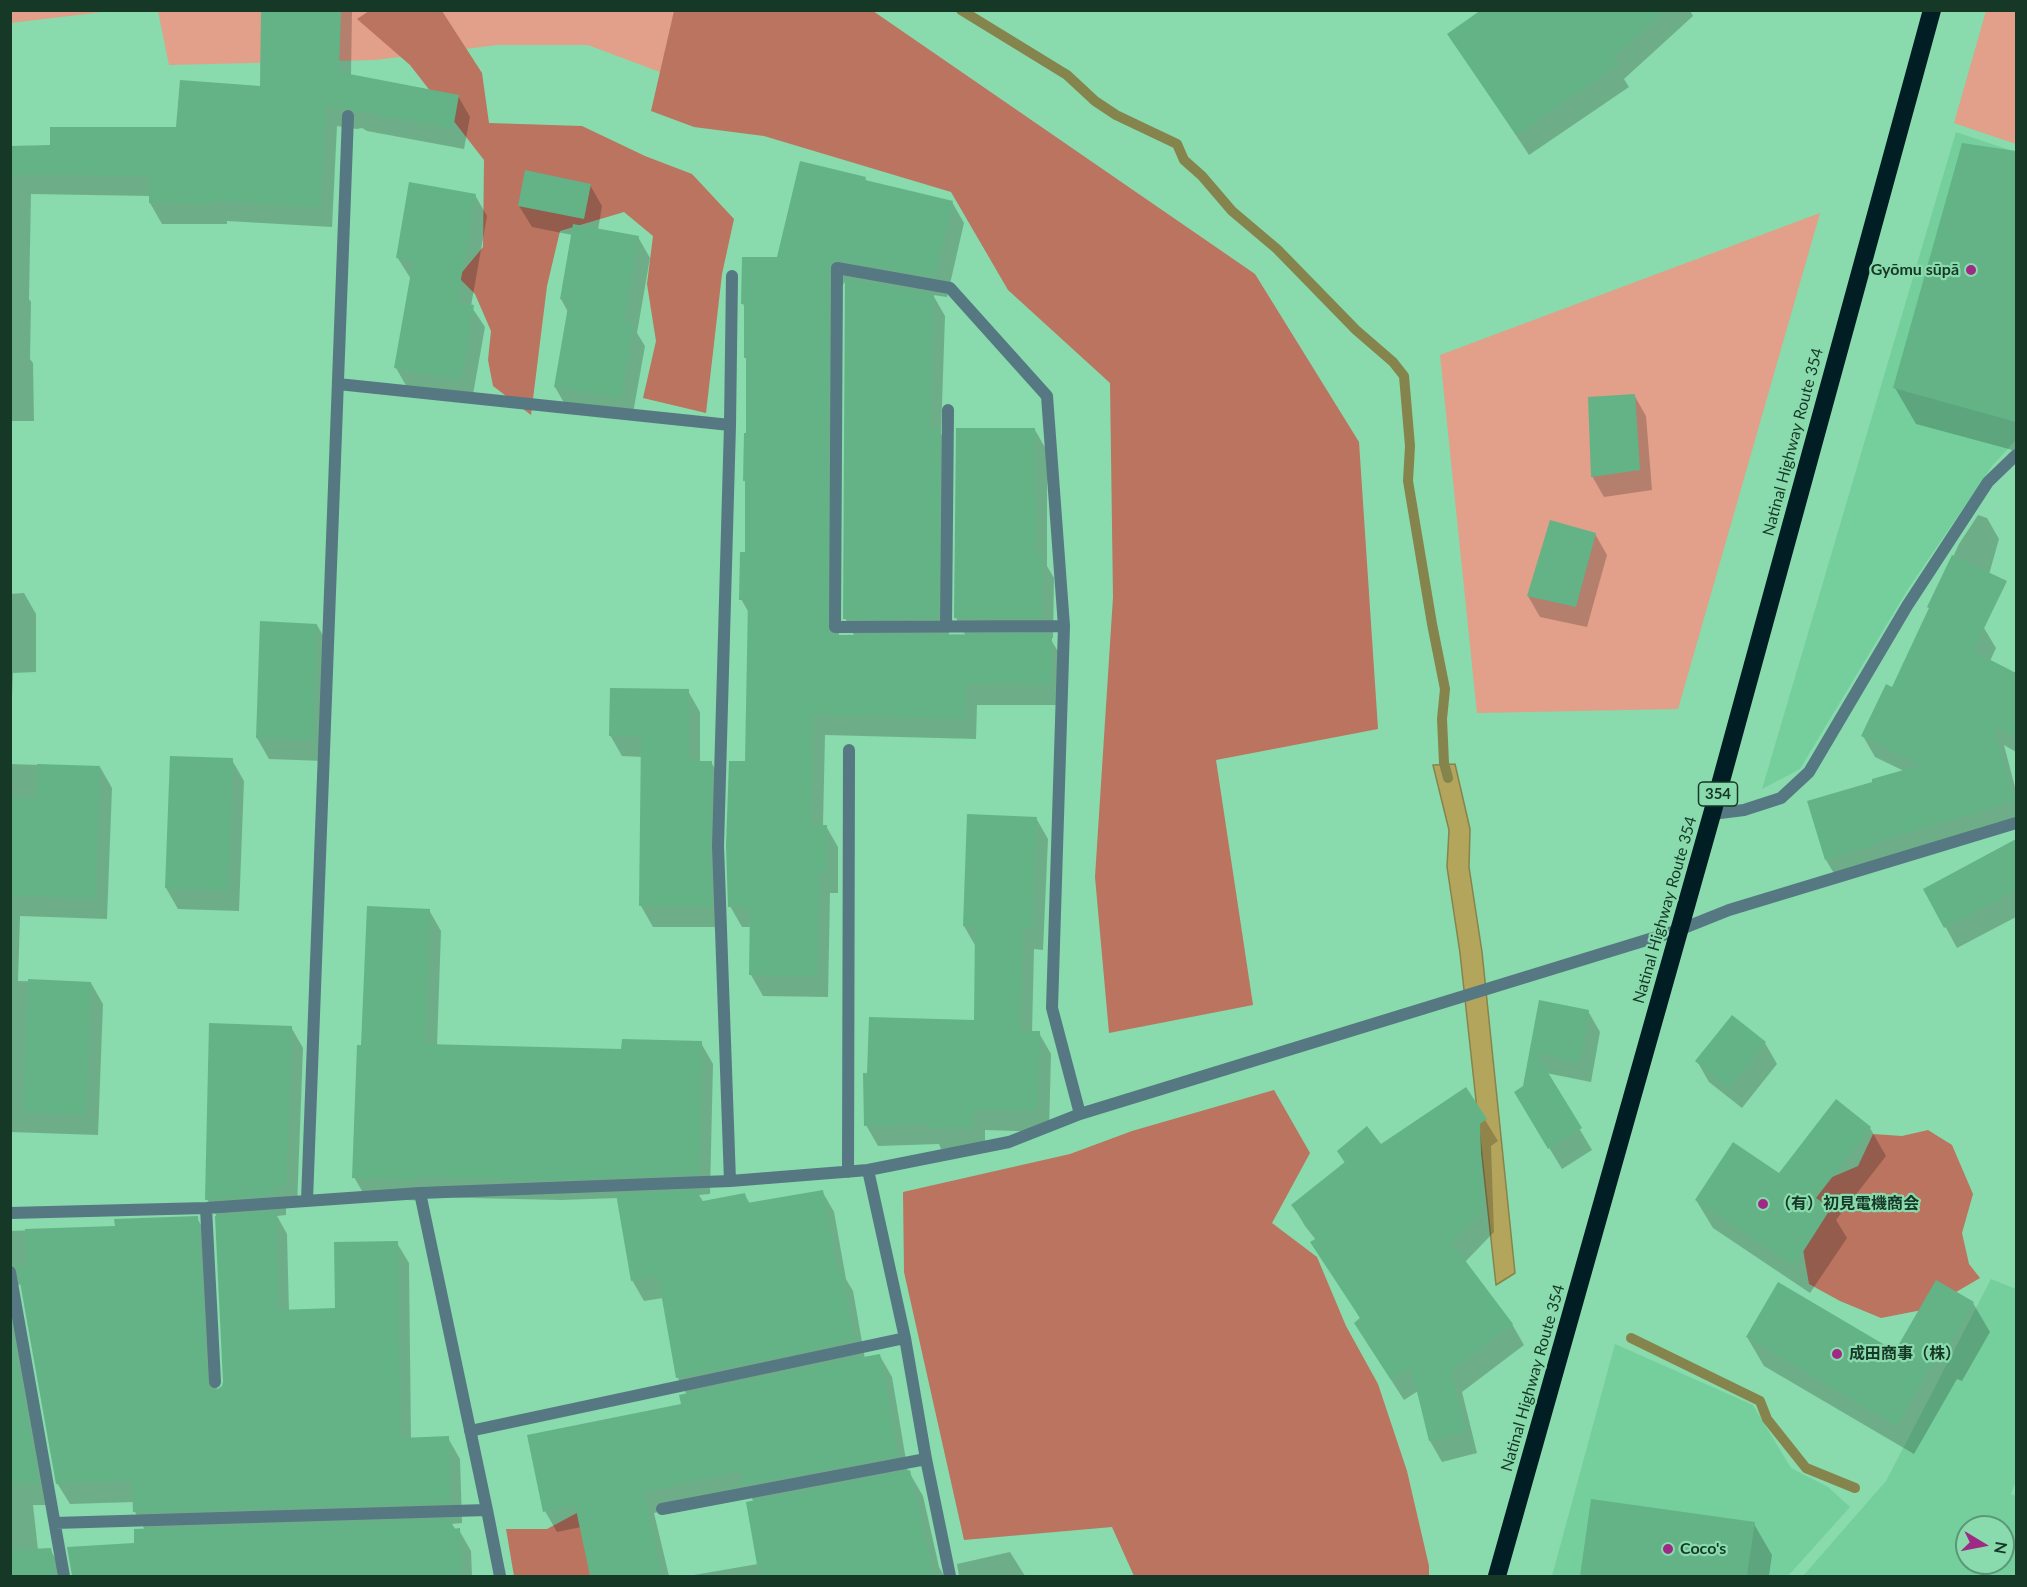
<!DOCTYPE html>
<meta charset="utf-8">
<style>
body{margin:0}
#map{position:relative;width:2027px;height:1587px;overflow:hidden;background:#89daac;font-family:Lato,sans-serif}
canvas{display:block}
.frame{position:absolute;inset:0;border:12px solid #163826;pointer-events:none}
.north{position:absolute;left:1955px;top:1515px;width:60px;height:60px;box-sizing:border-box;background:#89daac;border:2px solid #5b9976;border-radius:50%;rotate:100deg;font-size:16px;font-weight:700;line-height:24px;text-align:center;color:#163826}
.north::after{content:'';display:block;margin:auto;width:21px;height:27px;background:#9f2a85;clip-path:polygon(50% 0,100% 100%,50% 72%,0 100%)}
</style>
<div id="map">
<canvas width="2027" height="1587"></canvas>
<div class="frame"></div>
<div class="north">N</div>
</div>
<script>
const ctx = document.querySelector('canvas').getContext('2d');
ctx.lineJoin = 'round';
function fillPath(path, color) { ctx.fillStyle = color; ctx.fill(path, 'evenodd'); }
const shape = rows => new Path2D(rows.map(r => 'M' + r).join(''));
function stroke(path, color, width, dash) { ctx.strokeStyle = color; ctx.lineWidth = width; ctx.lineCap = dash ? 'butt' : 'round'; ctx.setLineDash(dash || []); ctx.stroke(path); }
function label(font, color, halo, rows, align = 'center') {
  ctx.font = font + ' Lato,"Noto Sans JP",sans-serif'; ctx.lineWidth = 4.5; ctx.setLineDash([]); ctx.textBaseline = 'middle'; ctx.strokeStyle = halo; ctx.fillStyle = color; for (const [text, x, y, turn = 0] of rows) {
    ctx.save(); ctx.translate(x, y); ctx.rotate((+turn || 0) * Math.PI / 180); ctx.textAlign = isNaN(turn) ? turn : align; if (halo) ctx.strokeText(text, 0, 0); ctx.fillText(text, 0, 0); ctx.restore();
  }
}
const built = shape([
 [1956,132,2016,152,2016,440,1992,466,1908,589,1800,769,1762,789],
 [1991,1279,2016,1289,2016,1480,2011,1494,2016,1496,2016,1576,1803,1576,1886,1481],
 [1967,1527,2003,1527,2003,1563,1967,1563],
 [1615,1344,1753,1405,1791,1468,1828,1487,1850,1507,1788,1576,1552,1576]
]);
const green = shape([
 [11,10,110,10,110,11,11,23],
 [158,11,687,11,660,72,588,45,497,45,375,60,169,65],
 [1986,11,2016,11,2016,144,1954,123],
 [1820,213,1678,709,1477,713,1440,355]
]);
const forest = shape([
 [369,11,442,11,482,73,489,123,582,126,645,156,692,174,734,219,722,274,706,413,643,398,656,341,647,284,653,236,624,212,560,231,547,286,531,415,493,386,488,360,491,331,475,294,458,277,483,247,484,160,410,65,357,19],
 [674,11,873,11,1255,274,1359,442,1378,729,1216,760,1253,1005,1109,1033,1095,877,1113,597,1110,383,1008,290,951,192,764,136,694,127,651,111],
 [1274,1090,1310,1153,1272,1223,1317,1257,1346,1326,1378,1384,1407,1471,1429,1566,1429,1576,1134,1576,1112,1527,964,1540,904,1272,903,1192,1070,1154,1132,1131],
 [1928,1130,1952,1145,1973,1194,1962,1233,1969,1264,1980,1278,1927,1309,1881,1318,1840,1301,1809,1284,1803,1250,1818,1183,1858,1166,1873,1134,1902,1136],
 [625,1487,641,1576,514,1576,506,1529,547,1529]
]);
const water = shape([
 [1455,764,1470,829,1469,867,1482,952,1515,1273,1496,1285,1460,953,1447,867,1449,830,1433,765,1455,764]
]);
const shadow = shape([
 [263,10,352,10,351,76,458,96,470,117,464,149,367,131,362,128,357,129,337,126,332,227,227,221,227,224,162,224,150,203,150,196,31,194,29,299,31,302,30,359,33,363,34,421,10,421,10,147,52,146,178,129,261,88],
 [1484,10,1690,10,1693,16,1624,79,1629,87,1529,155,1449,34],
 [2013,152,2016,154,2016,451,1916,424,1895,388],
 [865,178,867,182,952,202,964,223,947,297,933,295,945,316,941,434,951,450,949,636,966,636,956,618,1035,430,1047,451,1047,566,1054,578,1053,638,1050,638,1063,660,1062,705,977,705,976,739,825,735,823,826,826,826,838,847,838,893,830,893,828,997,763,996,751,975,751,927,742,927,730,906,747,763,749,613,741,599,746,554,746,483,745,481,748,361,746,358,746,310,743,304,778,259],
 [847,279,845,618,855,637,839,637,840,289],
 [590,185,602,206,598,230,638,237,650,258,637,333,645,346,632,419,567,408,555,387,568,312,561,299,572,235,532,227,519,206],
 [475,195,487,216,471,306,485,327,472,400,408,389,396,368,411,279,397,257],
 [1634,395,1646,416,1652,490,1604,497,1592,476],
 [1978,515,1987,518,1999,539,1975,624,1984,628,1996,648,1990,661,2016,674,2016,752,2004,745,2016,791,2016,824,1838,880,1826,860,1874,783,1904,771,1875,757,1863,736,1892,689,1959,544],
 [1595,534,1607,555,1587,627,1540,617,1528,596],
 [24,593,36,614,36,672,13,673,10,744,10,594],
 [317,625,329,646,324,761,269,759,257,738],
 [688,691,700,712,700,762,711,762,723,783,723,927,653,927,641,906,643,757,622,756,610,735],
 [232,760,244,781,239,911,178,909,166,888],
 [10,764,100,767,112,788,107,919,20,916,18,981,91,983,103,1004,98,1135,10,1132],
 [1036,818,1048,839,1043,950,1034,949,1032,1033,1039,1033,1051,1054,1049,1132,985,1130,985,1147,941,1149,939,1144,878,1146,866,1125,975,1022,976,947,964,926],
 [2016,841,2016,917,1957,948,1925,889],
 [429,910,441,931,437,1046,623,1051,701,1043,713,1064,710,1194,699,1195,704,1203,745,1195,750,1204,822,1191,834,1212,846,1279,853,1291,865,1359,880,1356,892,1377,908,1472,909,1472,923,1496,939,1567,944,1576,688,1576,758,1564,754,1502,748,1492,654,1513,669,1576,592,1576,581,1527,557,1532,545,1511,682,1405,687,1395,678,1378,663,1298,644,1301,632,1280,618,1198,561,1200,427,1197,427,1201,366,1198,354,1177,363,1047],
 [1541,1002,1588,1011,1600,1032,1591,1082,1546,1073,1592,1150,1562,1169,1528,1113],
 [291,1027,303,1048,297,1207,286,1207,286,1215,277,1216,287,1234,289,1311,336,1309,397,1243,409,1263,411,1439,448,1438,460,1459,462,1523,452,1524,456,1530,459,1530,471,1551,472,1576,73,1576,69,1548,136,1544,145,1530,135,1512,134,1502,70,1504,57,1483,22,1285,20,1284,14,1290,50,1505,33,1505,38,1550,50,1549,62,1570,63,1576,10,1576,10,1231,116,1227,197,1218,209,1239,217,1391,221,1390,225,1382,216,1215,207,1199],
 [1765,1043,1777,1064,1742,1108,1709,1082,1697,1061],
 [1466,1089,1498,1141,1491,1146,1494,1232,1465,1262,1512,1324,1524,1345,1462,1392,1477,1453,1442,1462,1430,1441,1418,1391,1404,1400,1368,1344,1361,1320,1316,1240,1305,1226,1293,1206,1345,1163,1338,1152,1381,1146],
 [1870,1128,1886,1156,1836,1220,1847,1238,1810,1293,1713,1228,1696,1200,1779,1175],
 [1973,1303,1990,1332,1962,1381,1957,1379,1914,1454,1764,1366,1747,1337,1896,1353],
 [1593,1501,1754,1524,1772,1555,1769,1576,1582,1576],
 [1010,1552,1025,1576,959,1576,957,1564]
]);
const stream = shape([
 [961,10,1067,75,1095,101,1116,115,1177,144,1184,160,1202,176,1232,211,1277,249,1356,330,1393,362,1404,376,1410,446,1408,481,1432,624,1445,689,1442,719,1444,763,1448,778],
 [1631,1338,1760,1401,1767,1419,1806,1468,1855,1488]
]);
const building = shape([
 [261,10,341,10,339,72,459,95,453,129,354,111,349,108,344,109,326,105,320,207,216,201,216,204,149,203,149,176,10,174,10,146,50,145,50,127,176,127,180,80,260,86],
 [1481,10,1665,10,1613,58,1618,65,1516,135,1447,34],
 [1962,143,2016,151,2016,422,1893,388],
 [800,161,866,177,865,180,953,201,935,277,838,260,833,261,829,267,828,631,835,635,1042,634,1042,637,1052,637,1051,685,966,684,965,719,813,715,811,825,827,825,826,873,819,872,817,976,749,975,750,907,728,907,726,846,729,761,745,761,748,600,739,600,740,552,745,552,745,481,743,481,744,433,746,433,746,358,744,358,744,304,741,304,742,257,777,257],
 [525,170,591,184,584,219,518,206],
 [409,182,476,194,457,302,474,305,461,380,394,368,413,261,396,258],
 [573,224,639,236,624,322,634,324,620,399,554,387,569,301,560,299],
 [845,278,934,294,930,427,940,428,938,618,843,619],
 [1635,394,1640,470,1591,477,1588,397],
 [956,428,1035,428,1036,556,1043,556,1042,618,954,618],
 [1550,520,1596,533,1576,607,1527,596],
 [1952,555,2007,581,1973,651,2016,673,2016,738,1993,726,2015,801,1879,841,1880,843,1825,860,1807,801,1872,782,1872,779,1921,765,1861,736,1886,684,1892,687,1929,608,1927,607],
 [260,621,317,624,313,740,256,738],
 [610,688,689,689,689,761,712,761,710,846,712,907,639,906,641,736,609,736],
 [170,756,233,758,228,891,165,888],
 [37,764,100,766,95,899,10,895,10,797,36,798],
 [967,814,1037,817,1032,929,1023,929,1020,1031,1040,1031,1037,1111,973,1110,974,1127,928,1128,928,1124,864,1126,863,1073,867,1073,869,1017,974,1020,975,927,963,926],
 [2016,839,2016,890,1944,928,1923,889],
 [367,906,430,909,425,1044,621,1049,622,1039,702,1041,699,1174,549,1180,416,1177,416,1180,352,1178,357,1045,361,1045],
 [28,979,91,982,86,1115,23,1113],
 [1539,1000,1589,1010,1580,1062,1536,1053,1582,1128,1548,1149,1514,1092,1523,1086],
 [1732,1015,1766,1042,1729,1089,1695,1061],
 [209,1023,292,1026,286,1187,275,1187,275,1195,205,1200],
 [1466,1087,1487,1119,1480,1124,1483,1210,1452,1243,1513,1324,1451,1371,1466,1432,1429,1441,1411,1367,1391,1380,1354,1323,1360,1318,1310,1242,1317,1238,1291,1205,1345,1162,1337,1151,1367,1126,1381,1144],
 [1836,1099,1871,1127,1816,1198,1831,1208,1794,1266,1695,1200,1733,1142,1779,1173],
 [698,1190,698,1202,745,1193,747,1203,823,1190,837,1269,841,1268,854,1340,676,1378,658,1276,631,1281,616,1194],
 [276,1211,279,1310,335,1308,334,1242,398,1241,400,1438,449,1436,451,1503,133,1512,132,1481,56,1484,18,1271,15,1266,26,1265,25,1229,115,1226,114,1219,198,1216,207,1382,211,1389,216,1390,222,1386,223,1382,215,1216],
 [1936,1280,1974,1302,1945,1353,1940,1350,1897,1426,1746,1337,1778,1282,1895,1351],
 [10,1322,39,1484,10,1485],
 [880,1354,898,1456,743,1485,740,1471,644,1492,662,1576,590,1576,575,1505,543,1512,527,1435,681,1404,679,1395,857,1357,858,1358],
 [910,1470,933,1576,759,1576,746,1502],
 [1591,1499,1755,1522,1747,1576,1580,1576],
 [451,1519,452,1529,460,1528,462,1576,72,1576,67,1547,134,1543,134,1529],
 [51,1548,56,1576,10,1576,10,1550]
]);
const street = shape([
 [338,384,730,425],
 [946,625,948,410],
 [1064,626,835,627,837,268,950,288,1047,396,1064,626,1052,1008,1080,1114],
 [1712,814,1744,810,1781,798,1809,772,1907,606,1988,482,2016,455],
 [868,1170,905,1338,926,1459,950,1576],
 [848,1172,849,750],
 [730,1181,718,846,730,425,732,276],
 [420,1193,487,1510],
 [307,1200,348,116],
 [206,1208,215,1382],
 [10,1213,206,1208,420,1193,730,1181,868,1170,1009,1142,1080,1114,1679,930,1729,910,2016,823],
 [10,1272,64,1576],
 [470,1431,905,1338],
 [662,1509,926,1459],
 [55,1523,487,1510,500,1576]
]);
const highway = shape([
 [1497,1576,1712,814,1932,10]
]);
const markers = [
 [1971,270,6,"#9f2a85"],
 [1763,1204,6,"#9f2a85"],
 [1837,1354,6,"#9f2a85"],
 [1668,1549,6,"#9f2a85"]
];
const shields = [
 [1718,794,39]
];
const shieldNames = [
 ["354",1718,794]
];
const poiNames = [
 ["Gyōmu sūpā",1959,270,"right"],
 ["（有）初見電機商会",1775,1204],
 ["成田商事（株）",1849,1354],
 ["Coco's",1680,1549]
];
const streetNames = [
 ["Natinal Highway Route 354",1793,442,-75],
 ["Natinal Highway Route 354",1665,910,-74],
 ["Natinal Highway Route 354",1533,1378,-74]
];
fillPath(built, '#75cf9d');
fillPath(green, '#e29f89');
fillPath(forest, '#ba745f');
fillPath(water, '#b4a55d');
stroke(water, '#85844c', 1.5);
fillPath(shadow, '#0003');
stroke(stream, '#85844c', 10);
fillPath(building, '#63b387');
stroke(street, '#557882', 12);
stroke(highway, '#011e25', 18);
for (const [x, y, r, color] of markers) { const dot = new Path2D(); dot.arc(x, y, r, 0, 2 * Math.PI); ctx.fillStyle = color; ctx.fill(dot); stroke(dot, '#89daac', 2); }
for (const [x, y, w] of shields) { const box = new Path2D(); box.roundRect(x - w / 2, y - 12, w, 24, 4.5); ctx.fillStyle = '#89daac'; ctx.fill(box); stroke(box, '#163826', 1.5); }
label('bold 15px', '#163826', null, shieldNames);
label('bold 16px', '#163826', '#89daac', poiNames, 'left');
label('16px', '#163826', '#89daac', streetNames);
</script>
